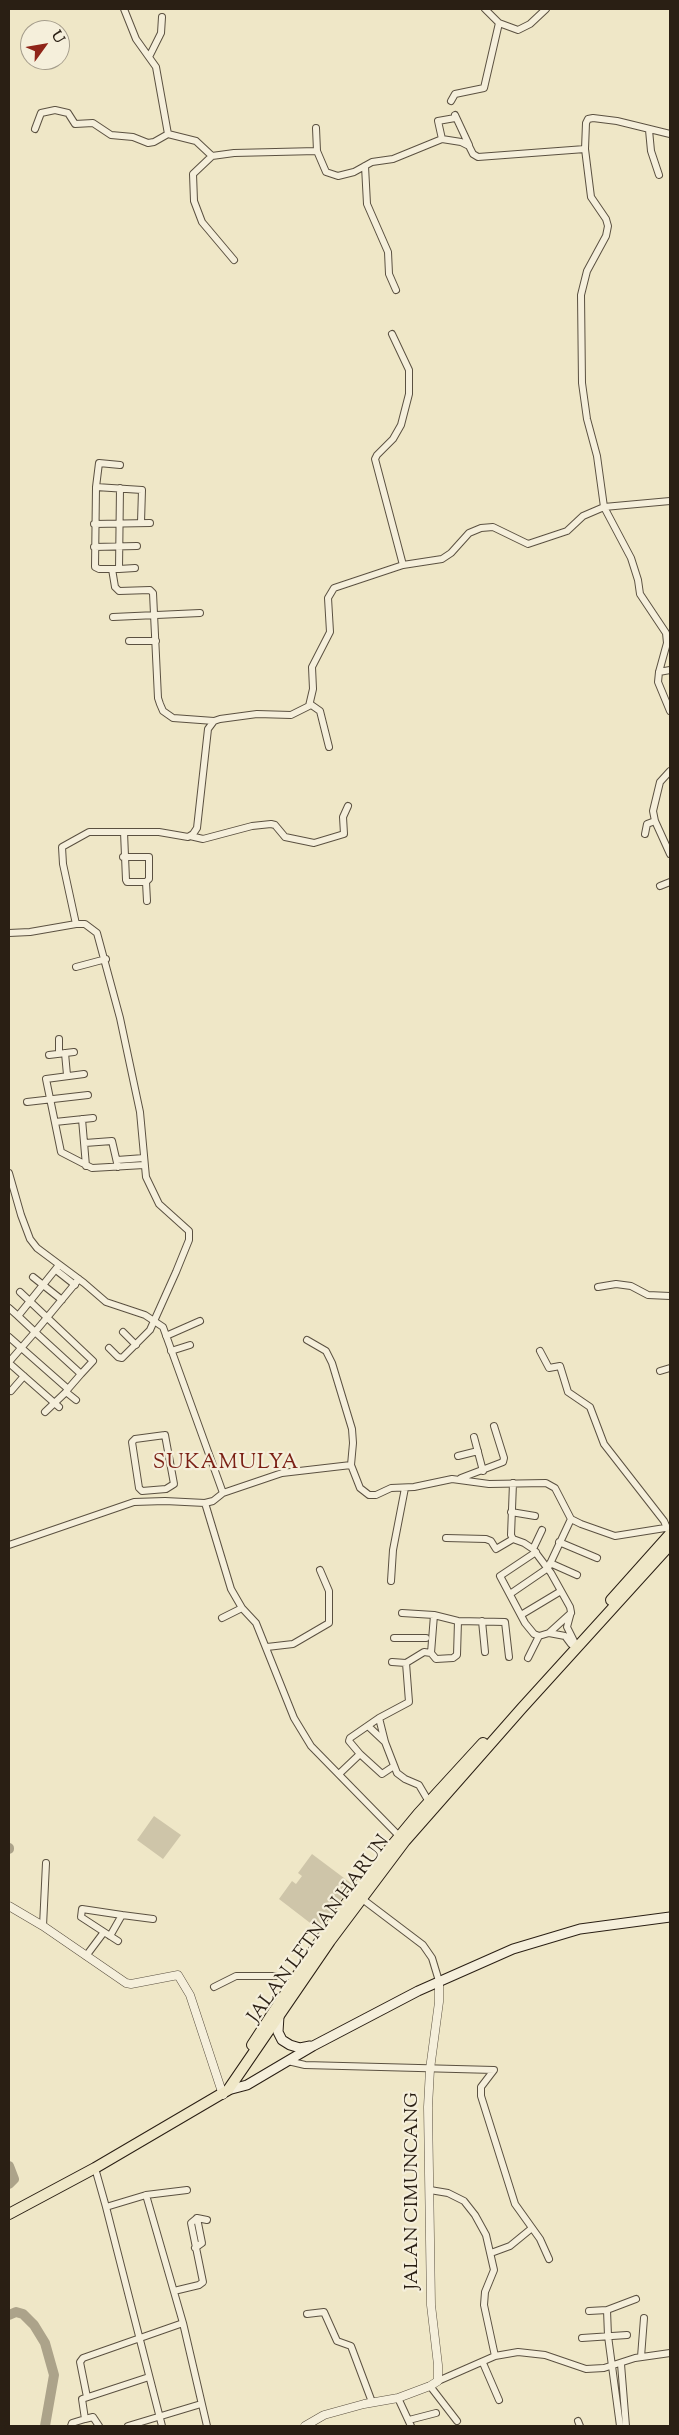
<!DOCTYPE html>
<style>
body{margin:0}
#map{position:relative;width:679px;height:2435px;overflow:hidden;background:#efe7c7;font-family:"Sorts Mill Goudy",serif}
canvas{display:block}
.frame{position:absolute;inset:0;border:10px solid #2a1f14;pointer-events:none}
.north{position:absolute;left:20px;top:20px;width:50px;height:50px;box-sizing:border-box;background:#f5efdb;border:1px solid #a49c8b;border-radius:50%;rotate:58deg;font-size:14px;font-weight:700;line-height:20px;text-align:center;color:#2a1f14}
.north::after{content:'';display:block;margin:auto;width:18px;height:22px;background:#8f2418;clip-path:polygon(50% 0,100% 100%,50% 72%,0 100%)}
</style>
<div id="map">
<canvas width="679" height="2435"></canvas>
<div class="frame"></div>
<div class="north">U</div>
</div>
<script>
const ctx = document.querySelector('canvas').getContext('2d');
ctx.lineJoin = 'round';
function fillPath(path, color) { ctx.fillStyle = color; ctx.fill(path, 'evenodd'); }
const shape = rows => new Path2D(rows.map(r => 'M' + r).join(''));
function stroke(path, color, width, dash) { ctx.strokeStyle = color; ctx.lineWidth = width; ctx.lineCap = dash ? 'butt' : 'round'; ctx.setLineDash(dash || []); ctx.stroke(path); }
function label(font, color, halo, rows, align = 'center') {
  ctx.font = font + ' "Sorts Mill Goudy",serif'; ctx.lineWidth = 4.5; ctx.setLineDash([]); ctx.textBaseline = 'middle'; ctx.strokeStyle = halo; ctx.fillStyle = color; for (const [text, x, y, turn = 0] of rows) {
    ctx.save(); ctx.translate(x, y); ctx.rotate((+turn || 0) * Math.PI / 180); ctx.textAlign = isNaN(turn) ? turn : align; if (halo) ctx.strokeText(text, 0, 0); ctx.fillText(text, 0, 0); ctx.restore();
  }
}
const green = shape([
 [154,1816,181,1835,163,1859,137,1840],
 [312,1854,352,1884,318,1929,279,1899,292,1881,296,1884,302,1876,298,1873]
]);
const river = shape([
 [9,1848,9,1849],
 [9,2166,14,2179,9,2184],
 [9,2315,16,2312,23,2314,34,2325,45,2343,54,2375,45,2426]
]);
const minor = shape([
 [485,9,499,23,518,30,530,24,546,9],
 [150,55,161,33,162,17],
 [451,101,455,94,484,88,499,23],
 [455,115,469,145],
 [316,128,317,151],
 [35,129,41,113,55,110,68,113,75,124,93,123,111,135,133,137,148,143,154,142,168,134,156,67,136,39,124,9],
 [649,130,651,151,659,175],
 [168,134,196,141,212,156,234,153,317,151,326,172,338,176,354,172,372,162,393,159,442,139,461,142,469,146,473,154,478,157,585,149,586,123,588,119,593,118,617,121,670,134],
 [442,139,438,121,455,118],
 [585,149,591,197,606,219,608,226,606,236,587,271,581,295,582,383,587,419,597,456,604,507,631,558,638,580,640,594,666,633,667,643,659,672,658,682,670,711],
 [212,156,193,174,194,201,202,222,234,260],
 [365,166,367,204,388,252,389,274,396,290],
 [392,334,409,370,409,394,401,425,393,439,377,455,375,459,403,565],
 [96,487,142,490,141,522],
 [120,488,119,569,112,569,115,587,119,591,150,590,153,593,158,698,160,704,163,711,173,718,214,721],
 [94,524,150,523],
 [94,547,137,546],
 [112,569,99,569,95,567,96,487,99,463,120,465],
 [119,569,135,568],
 [113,617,200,613],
 [129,641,156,641],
 [659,672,670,670],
 [310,704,320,711,329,747],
 [670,771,660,782,653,811,655,821,670,854],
 [124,832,126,880,127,882,146,882,147,901],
 [645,834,647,824,655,821],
 [190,836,203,839,252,826,271,824,275,825,285,837,314,843,344,834,343,817,348,806],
 [123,857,149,857,149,879,146,882],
 [660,886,670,882],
 [76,924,63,864,62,847,89,832,159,832,188,837,193,834,197,828,208,729,214,721,220,719,257,714,291,715,309,706,313,689,312,667,330,632,328,598,334,588,403,565,442,559,451,553,469,533,481,528,493,527,528,544,567,531,583,516,604,507,670,501],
 [9,933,30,932,76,924,85,924,97,933,120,1018,140,1112,146,1177,159,1204,189,1231,189,1240,176,1272,150,1330,122,1358,118,1357,109,1348],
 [76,967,106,959],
 [59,1039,59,1053],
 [65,1053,67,1075],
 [49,1055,74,1052],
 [84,1074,46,1079,61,1152,92,1168,144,1165],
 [27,1102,88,1095],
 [82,1119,86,1166],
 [55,1122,93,1118],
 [85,1143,112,1141,118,1167],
 [117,1160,144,1158],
 [9,1173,21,1215,30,1239,37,1248,84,1283,106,1302,145,1315,163,1327,223,1493,213,1501,205,1503,165,1501,134,1502,9,1545],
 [59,1265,18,1316,35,1332,79,1279],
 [56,1270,75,1285],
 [33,1277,62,1300],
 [598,1287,616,1284,631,1286,648,1295,670,1296],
 [9,1308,18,1316],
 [123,1332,136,1345],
 [166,1336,200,1321],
 [9,1337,68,1389,66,1392,76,1400],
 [307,1340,326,1351,332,1363,352,1429,353,1443,351,1465],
 [171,1351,190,1345],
 [540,1351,549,1368,560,1366,568,1392,590,1407,604,1444,664,1521,667,1528],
 [9,1362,35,1332,81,1374,93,1361,20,1292],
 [9,1363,59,1407],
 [660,1371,670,1368],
 [68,1389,81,1374],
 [11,1391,24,1376],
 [45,1412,66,1392],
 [165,1435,174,1484,166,1489,142,1491,139,1488,132,1442,135,1439,165,1435],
 [474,1437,483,1471],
 [458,1456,478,1451],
 [461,1478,503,1462,504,1458,494,1426],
 [513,1483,511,1535,513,1539,524,1543,533,1549,551,1573,570,1607,571,1612,567,1627,574,1641],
 [223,1493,282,1473,351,1465,360,1488,369,1495,376,1495,391,1488,414,1487,452,1479,489,1484,546,1483,555,1488,571,1519,581,1524,615,1536,665,1528,670,1530],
 [205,1503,231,1589,242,1608,256,1623,294,1718,311,1746,402,1839],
 [511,1512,535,1516],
 [446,1538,486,1539,491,1541,496,1549,513,1539],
 [559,1542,597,1558],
 [533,1549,542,1530],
 [536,1552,500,1576,525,1623,534,1634,539,1636,549,1633,571,1613],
 [550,1563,577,1575],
 [391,1581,393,1550,405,1488],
 [510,1594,548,1568,571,1519],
 [402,1613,434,1615],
 [521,1615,561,1591],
 [222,1618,242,1608],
 [482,1621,485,1652],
 [549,1633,565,1636,571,1644],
 [394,1638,426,1638],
 [267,1647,293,1644,329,1623,329,1591,320,1570],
 [431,1653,436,1659,453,1658,457,1655,458,1621],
 [528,1658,539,1636],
 [392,1662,406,1663],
 [368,1726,385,1742],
 [360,1754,382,1774,394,1766],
 [339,1774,360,1754,349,1741,350,1738,379,1718],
 [429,1802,419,1785,405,1779,397,1773,385,1742,379,1718,409,1702,406,1663,424,1652,431,1653,434,1615,458,1621,505,1622,509,1657],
 [361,1898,423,1945,432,1958,439,1981],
 [43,1926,46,1863],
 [104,1932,81,1917,82,1909,122,1915],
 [110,1936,122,1915,153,1919],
 [86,1956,104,1932,118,1941],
 [214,1987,236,1976,296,1976],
 [288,2061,305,2065,494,2070,481,2087,481,2096,515,2204,540,2239,549,2259],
 [95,2168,106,2207],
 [430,2190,448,2193,464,2201,475,2215,486,2235,494,2270,485,2292,484,2305,495,2356],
 [195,2248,202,2243,197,2218],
 [491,2253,510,2246,532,2228],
 [174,2291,199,2285,203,2282,191,2223,197,2218,207,2220],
 [589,2311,607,2310],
 [307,2314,324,2312,337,2341,351,2346,372,2402],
 [183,2323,207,2426],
 [582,2338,627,2335],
 [641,2357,644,2318],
 [483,2363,499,2400],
 [621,2364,626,2426],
 [438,2381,495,2356,518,2352,545,2355,586,2369,604,2368,635,2358,670,2353],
 [430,2386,457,2421],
 [87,2397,80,2362,83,2358,183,2323,146,2195],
 [398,2398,411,2426],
 [85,2419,93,2417,99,2426],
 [409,2420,436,2413],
 [578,2421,580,2426],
 [71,2426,72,2423,85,2419,82,2399,149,2377],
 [128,2426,201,2404],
 [162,2426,106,2207,146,2195,187,2190],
 [620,2426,608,2336,607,2310,636,2299]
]);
const tertiary = shape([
 [9,1906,43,1926,126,1983,131,1984,178,1975,190,1995,223,2095],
 [305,2426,324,2415,364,2404,398,2398,430,2386,438,2381,438,2365,431,2305,428,2107,430,2069,439,2002,439,1981]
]);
const secondary = shape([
 [279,2016,278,2032,282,2040,290,2045,300,2048,310,2046],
 [228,2090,247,2085,313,2046,418,1991,513,1949,580,1929,670,1917]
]);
const primary = shape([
 [611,1600,670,1534],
 [252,2045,323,1936,361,1883,418,1814,483,1743],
 [9,2214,95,2168,228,2090,330,1941,405,1841,522,1708,670,1545]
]);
const streetNames = [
 ["JALAN LETNAN HARUN",320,1930,-54],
 ["JALAN CIMUNCANG",414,2191,-90]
];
const quarterNames = [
 ["SUKAMULYA",226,1464]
];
fillPath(green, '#cec5a9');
stroke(river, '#aca38a', 10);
stroke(minor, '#5b5141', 8);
stroke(tertiary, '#5b5141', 9);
stroke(secondary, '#2a1f14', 11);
stroke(primary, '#2a1f14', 12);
stroke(minor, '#f5efdb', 6);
stroke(tertiary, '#f5efdb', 8);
stroke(secondary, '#f5efdb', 9);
stroke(primary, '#efe7c7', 10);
label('19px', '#2a1f14', '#f5efdb', streetNames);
ctx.letterSpacing = '1px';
label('21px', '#7a1f14', '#f5efdb', quarterNames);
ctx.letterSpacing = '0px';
</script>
